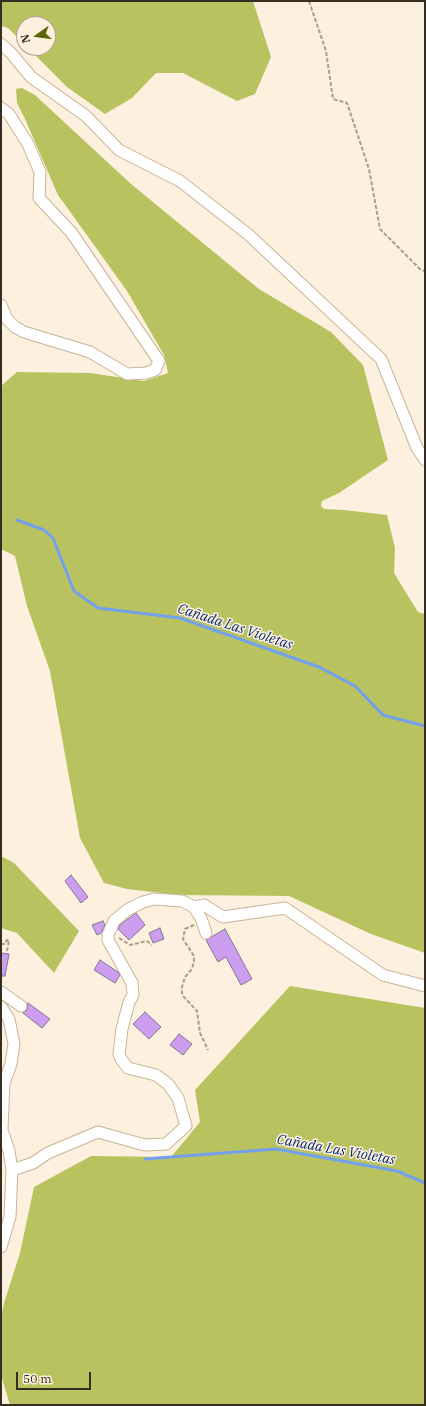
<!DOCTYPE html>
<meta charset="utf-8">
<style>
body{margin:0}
#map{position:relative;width:426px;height:1406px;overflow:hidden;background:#fdf0df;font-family:"IBM Plex Serif",serif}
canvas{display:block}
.frame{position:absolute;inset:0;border:2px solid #352d22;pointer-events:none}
.north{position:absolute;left:16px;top:16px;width:40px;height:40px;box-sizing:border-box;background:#fdf0df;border:1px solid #ada293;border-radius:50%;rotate:256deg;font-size:11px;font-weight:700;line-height:16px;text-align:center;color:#352d22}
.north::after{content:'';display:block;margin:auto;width:14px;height:18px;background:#5c6606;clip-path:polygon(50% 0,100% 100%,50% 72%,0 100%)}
.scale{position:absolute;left:16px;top:1372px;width:75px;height:18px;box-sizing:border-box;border:2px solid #352d22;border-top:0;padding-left:5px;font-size:12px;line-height:14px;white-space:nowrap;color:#352d22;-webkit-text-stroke:3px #fdf0df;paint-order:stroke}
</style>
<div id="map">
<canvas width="426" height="1406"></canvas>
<div class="frame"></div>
<div class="north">N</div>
<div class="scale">50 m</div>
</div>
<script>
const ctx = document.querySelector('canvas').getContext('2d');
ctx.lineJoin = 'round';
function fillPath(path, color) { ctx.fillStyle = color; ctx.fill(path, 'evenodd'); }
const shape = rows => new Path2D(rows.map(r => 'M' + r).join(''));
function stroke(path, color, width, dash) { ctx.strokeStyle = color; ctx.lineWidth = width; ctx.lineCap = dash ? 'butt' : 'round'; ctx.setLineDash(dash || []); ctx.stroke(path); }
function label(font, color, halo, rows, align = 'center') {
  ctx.font = font + ' "IBM Plex Serif",serif'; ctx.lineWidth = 3; ctx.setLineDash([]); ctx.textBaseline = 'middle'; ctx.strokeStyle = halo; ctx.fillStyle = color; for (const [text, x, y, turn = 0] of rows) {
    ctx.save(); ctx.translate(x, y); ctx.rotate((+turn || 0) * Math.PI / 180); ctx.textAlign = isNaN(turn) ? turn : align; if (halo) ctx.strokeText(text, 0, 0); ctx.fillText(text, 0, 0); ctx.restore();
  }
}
const forest = shape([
 [1,1,253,1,271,57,255,94,237,101,183,73,156,73,132,98,105,114,67,87,28,48,48,48,48,24,24,24,24,44,8,28,1,26],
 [22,88,35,95,131,184,259,289,331,332,363,365,388,460,339,493,322,501,321,506,324,509,344,510,387,515,395,548,394,573,418,612,425,614,425,953,371,934,289,896,178,895,127,889,104,883,80,838,50,671,27,606,15,556,1,549,1,386,17,372,90,373,144,381,168,373,164,355,127,291,58,195,25,119,17,103,16,89],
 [1,856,14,863,79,931,54,973,17,933,1,928],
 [290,986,425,1008,425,1405,10,1405,1,1375,1,1317,4,1303,20,1253,34,1187,91,1156,171,1157,200,1122,195,1090]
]);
const stream = shape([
 [17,520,44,530,53,538,74,591,98,608,180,618,319,667,355,686,383,715,425,726],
 [145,1159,276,1149,397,1171,425,1183]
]);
const building = shape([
 [71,875,88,897,81,903,65,881,71,875],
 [136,913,145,925,129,940,118,929,120,925,136,913],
 [103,921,105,925,101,933,97,935,92,925,103,921],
 [160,928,164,939,153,943,149,933,160,928],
 [225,929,252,979,241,985,226,957,218,962,206,940,225,929],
 [1,953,9,954,5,976,1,976,1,953],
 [100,960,118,972,120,975,115,983,94,970,100,960],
 [28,1003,50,1019,42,1028,23,1013,27,1010,28,1003],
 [145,1012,161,1027,149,1039,133,1024,145,1012],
 [179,1034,192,1044,183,1055,170,1045,179,1034]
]);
const path = shape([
 [309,1,326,51,333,99,347,103,369,169,380,229,421,270,425,271],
 [194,925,185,929,183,939,194,956,194,961,192,969,185,977,182,987,182,993,183,996,197,1011,200,1033,208,1050],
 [119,938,130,945,147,941,152,945],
 [1,944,5,944,7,940,9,940,7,951]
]);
const minor = shape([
 [1,44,11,53,31,77,86,116,119,150,180,181,249,235,381,359,417,448,425,460],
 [1,108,9,114,28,144,40,172,39,198,71,232,159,361,155,370,146,373,127,374,90,352,24,332,15,327,7,319,1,305],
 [194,907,204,905,223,917,285,908,383,975,425,986],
 [1,992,21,1006],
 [1,1007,9,1019,14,1044,11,1064,4,1083,2,1129],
 [1,1127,9,1151,12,1170,10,1217,1,1247],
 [12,1170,33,1163,48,1153,98,1132,141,1144,147,1145,166,1144,186,1126,178,1098,168,1084,156,1075,128,1068,121,1059,119,1054,122,1029,129,1002,133,995,132,983,108,940,108,935,114,921,127,910,143,902,154,899,182,901,194,907,201,918,206,933]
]);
const waterNames = [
 ["Cañada Las Violetas",235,627,18],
 ["Cañada Las Violetas",336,1150,10]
];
fillPath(forest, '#b8c360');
stroke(stream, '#73a0ed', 3);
fillPath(building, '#cd9ef0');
stroke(building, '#83748f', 1);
stroke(minor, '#c8b498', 13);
stroke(path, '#a89d8e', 2, [4, 2]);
stroke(minor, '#fff', 11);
label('italic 14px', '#072d70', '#fdf0df', waterNames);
</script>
